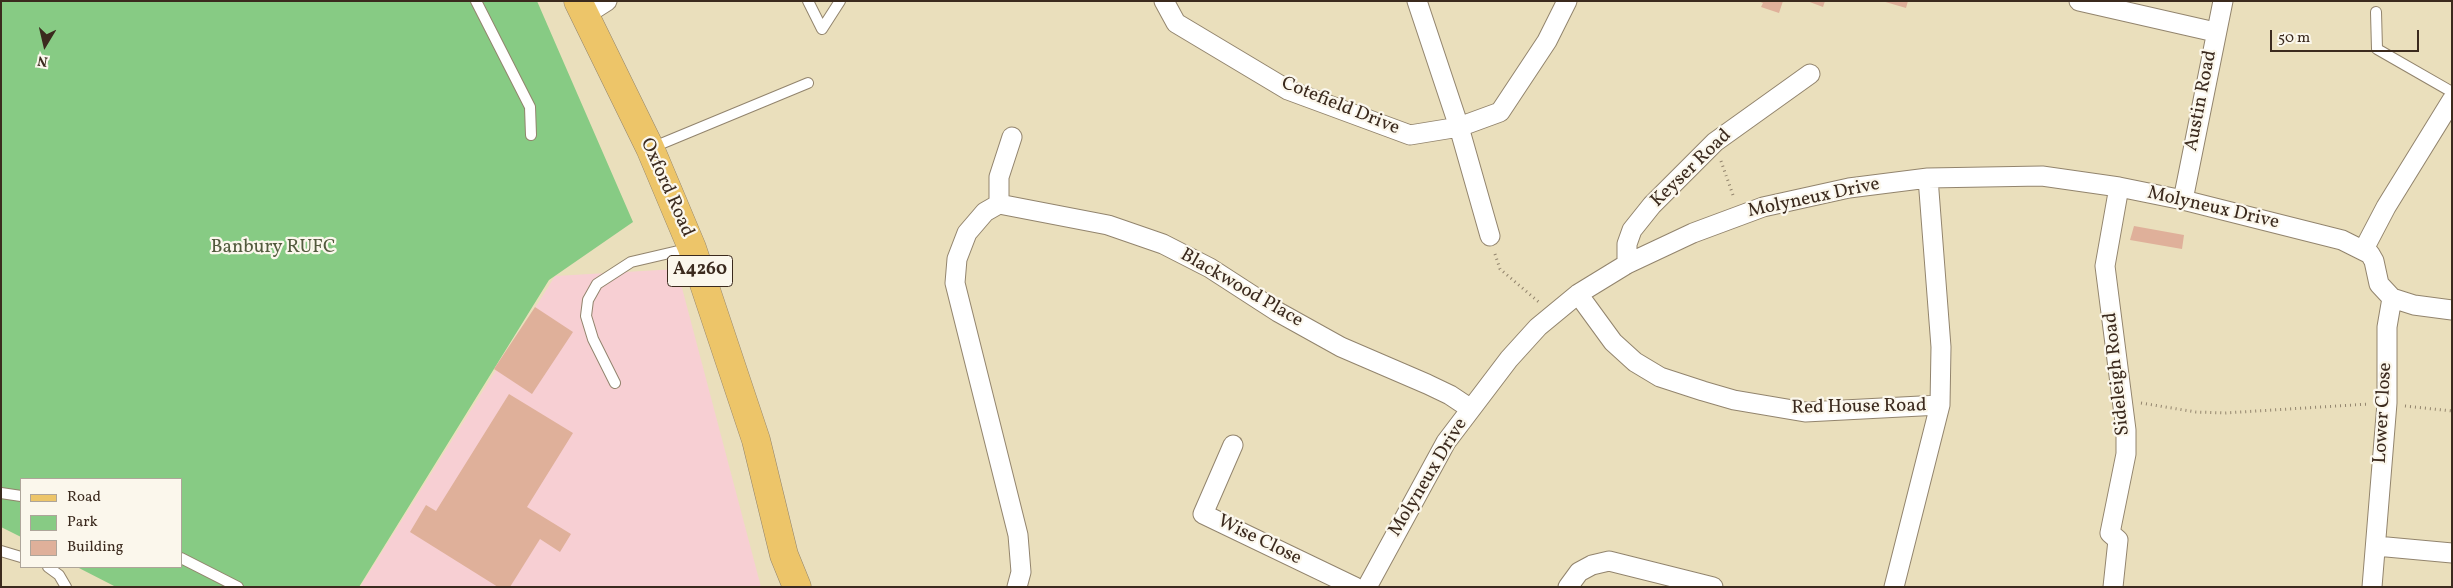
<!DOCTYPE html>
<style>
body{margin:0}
#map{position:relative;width:2453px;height:588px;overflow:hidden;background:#eadfbc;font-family:Vollkorn,serif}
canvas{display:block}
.frame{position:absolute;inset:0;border:2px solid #3b2a1e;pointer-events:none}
.legend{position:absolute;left:20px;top:478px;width:162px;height:90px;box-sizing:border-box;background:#fbf7ec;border:1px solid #aea59a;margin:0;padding:6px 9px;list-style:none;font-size:15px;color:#3b2a1e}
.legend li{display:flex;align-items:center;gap:10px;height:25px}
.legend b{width:25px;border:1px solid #aea59a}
.north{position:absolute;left:20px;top:20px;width:50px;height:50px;-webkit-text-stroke:4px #fbf7ec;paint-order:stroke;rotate:189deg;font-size:14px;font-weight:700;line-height:20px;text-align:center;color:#3b2a1e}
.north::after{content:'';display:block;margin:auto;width:18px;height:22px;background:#3b2a1e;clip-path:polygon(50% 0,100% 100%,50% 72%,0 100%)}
.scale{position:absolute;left:2270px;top:30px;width:149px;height:22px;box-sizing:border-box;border:2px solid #3b2a1e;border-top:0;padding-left:6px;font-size:15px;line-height:18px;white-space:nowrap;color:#3b2a1e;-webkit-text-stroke:4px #fbf7ec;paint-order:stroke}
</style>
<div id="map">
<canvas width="2453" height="588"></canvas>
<div class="frame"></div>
<ul class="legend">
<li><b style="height:6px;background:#edc569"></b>Road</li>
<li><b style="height:14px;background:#87cb84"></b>Park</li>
<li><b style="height:14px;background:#dfb09a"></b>Building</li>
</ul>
<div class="north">N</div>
<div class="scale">50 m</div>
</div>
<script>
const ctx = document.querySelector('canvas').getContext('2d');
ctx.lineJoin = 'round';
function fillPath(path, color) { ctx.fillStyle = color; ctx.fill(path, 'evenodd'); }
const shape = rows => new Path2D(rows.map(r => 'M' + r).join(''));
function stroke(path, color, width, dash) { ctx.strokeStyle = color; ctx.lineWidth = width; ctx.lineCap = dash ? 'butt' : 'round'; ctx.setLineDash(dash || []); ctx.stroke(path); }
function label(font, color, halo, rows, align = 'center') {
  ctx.font = font + ' Vollkorn,serif'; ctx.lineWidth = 4.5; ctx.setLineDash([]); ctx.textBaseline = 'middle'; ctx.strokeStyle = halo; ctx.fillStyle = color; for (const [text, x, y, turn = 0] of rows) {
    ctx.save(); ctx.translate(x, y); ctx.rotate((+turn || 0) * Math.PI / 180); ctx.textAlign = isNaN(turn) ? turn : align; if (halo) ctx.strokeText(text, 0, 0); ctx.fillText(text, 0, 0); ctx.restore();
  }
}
const built = shape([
 [677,269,761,587,360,587,555,276]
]);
const green = shape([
 [1,1,537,1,633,222,549,280,359,587,116,587,77,567,181,567,181,479,21,479,21,537,1,527]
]);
const building = shape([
 [1758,1,1783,1,1779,13,1761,7,1763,3],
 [1807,1,1825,1,1823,7],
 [1882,1,1908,1,1906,8],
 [2134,226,2184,235,2182,249,2130,240],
 [535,307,573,332,532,394,494,369],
 [509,394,573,433,527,507,571,534,560,552,540,539,510,587,498,587,410,532,426,505,436,511]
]);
const path = shape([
 [1721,161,1734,198],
 [1495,254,1500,269,1540,303],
 [2141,403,2196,412,2225,413,2369,404],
 [2405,406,2452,411]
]);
const lane = shape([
 [476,1,530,107,531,135],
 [808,1,822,29],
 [2376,12,2377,49,2452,92],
 [822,29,840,1],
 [651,148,808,83],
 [615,383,593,339,586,316,588,300,597,284,631,262,691,248],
 [1,493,21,496],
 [1,551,21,557],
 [181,558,238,587],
 [48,567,59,575,66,587]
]);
const street = shape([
 [1164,1,1176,23,1288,90,1410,135,1459,127,1500,112,1547,41,1567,1],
 [1417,1,1459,127,1490,236],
 [2079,1,2215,32],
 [585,15,607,1],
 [2183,200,2223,1],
 [999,204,999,177,1012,137],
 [2364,249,2386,207,2452,100],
 [1627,264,1627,244,1632,230,1652,205,1715,142,1810,74],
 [1578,294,1613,342,1635,362,1660,377,1703,391,1734,400,1805,412,1940,405,1941,347,1928,178],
 [1233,445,1203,514,1355,587],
 [2376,546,2452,553],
 [1017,587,1021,572,1018,535,955,283,957,259,967,233,985,212,999,204,1108,225,1163,244,1210,268,1278,312,1341,347,1427,384,1450,395,1471,409],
 [1367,587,1446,442,1509,359,1538,327,1578,294,1627,264,1693,233,1763,207,1849,188,1928,178,2042,176,2119,187,2183,200,2342,240,2370,254,2374,261,2379,284,2392,298,2414,305,2452,310],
 [1568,587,1579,572,1592,565,1609,561,1713,587],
 [1894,587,1940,405],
 [2113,587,2118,540,2110,533,2126,454,2126,430,2105,266,2119,187],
 [2372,587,2387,403,2387,327,2392,298]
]);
const primary = shape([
 [578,1,650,148,692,248,756,440,784,555,797,587]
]);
const shields = [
 [700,271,65]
];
const shieldNames = [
 ["A4260",700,271]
];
const streetNames = [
 ["Austin Road",2202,101,-79],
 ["Cotefield Drive",1340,107,22],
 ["Keyser Road",1692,169,-44],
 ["Oxford Road",666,188,66],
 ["Molyneux Drive",1814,199,-12],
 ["Molyneux Drive",2213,209,13],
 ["Blackwood Place",1241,289,30],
 ["Sideleigh Road",2118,374,-96],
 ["Red House Road",1859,408,-1],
 ["Lower Close",2384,413,-87],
 ["Molyneux Drive",1429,478,-59],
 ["Wise Close",1259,541,26]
];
const parkNames = [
 ["Banbury RUFC",273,249]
];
fillPath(built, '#f7cfd3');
fillPath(green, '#87cb84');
fillPath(building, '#dfb09a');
stroke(lane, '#92846d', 12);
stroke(street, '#92846d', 21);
stroke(primary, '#92846d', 29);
stroke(path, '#92846d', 3, [1, 4]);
stroke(lane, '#fff', 10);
stroke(street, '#fff', 19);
stroke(primary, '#edc569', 28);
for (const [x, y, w] of shields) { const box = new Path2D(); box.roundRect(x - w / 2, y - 15.5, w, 31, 4); ctx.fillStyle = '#fbf7ec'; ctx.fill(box); stroke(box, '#3b2a1e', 1); }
label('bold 18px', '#3b2a1e', null, shieldNames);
label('19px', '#3b2a1e', '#fbf7ec', streetNames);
label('19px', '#525a3d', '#fbf7ec', parkNames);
</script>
